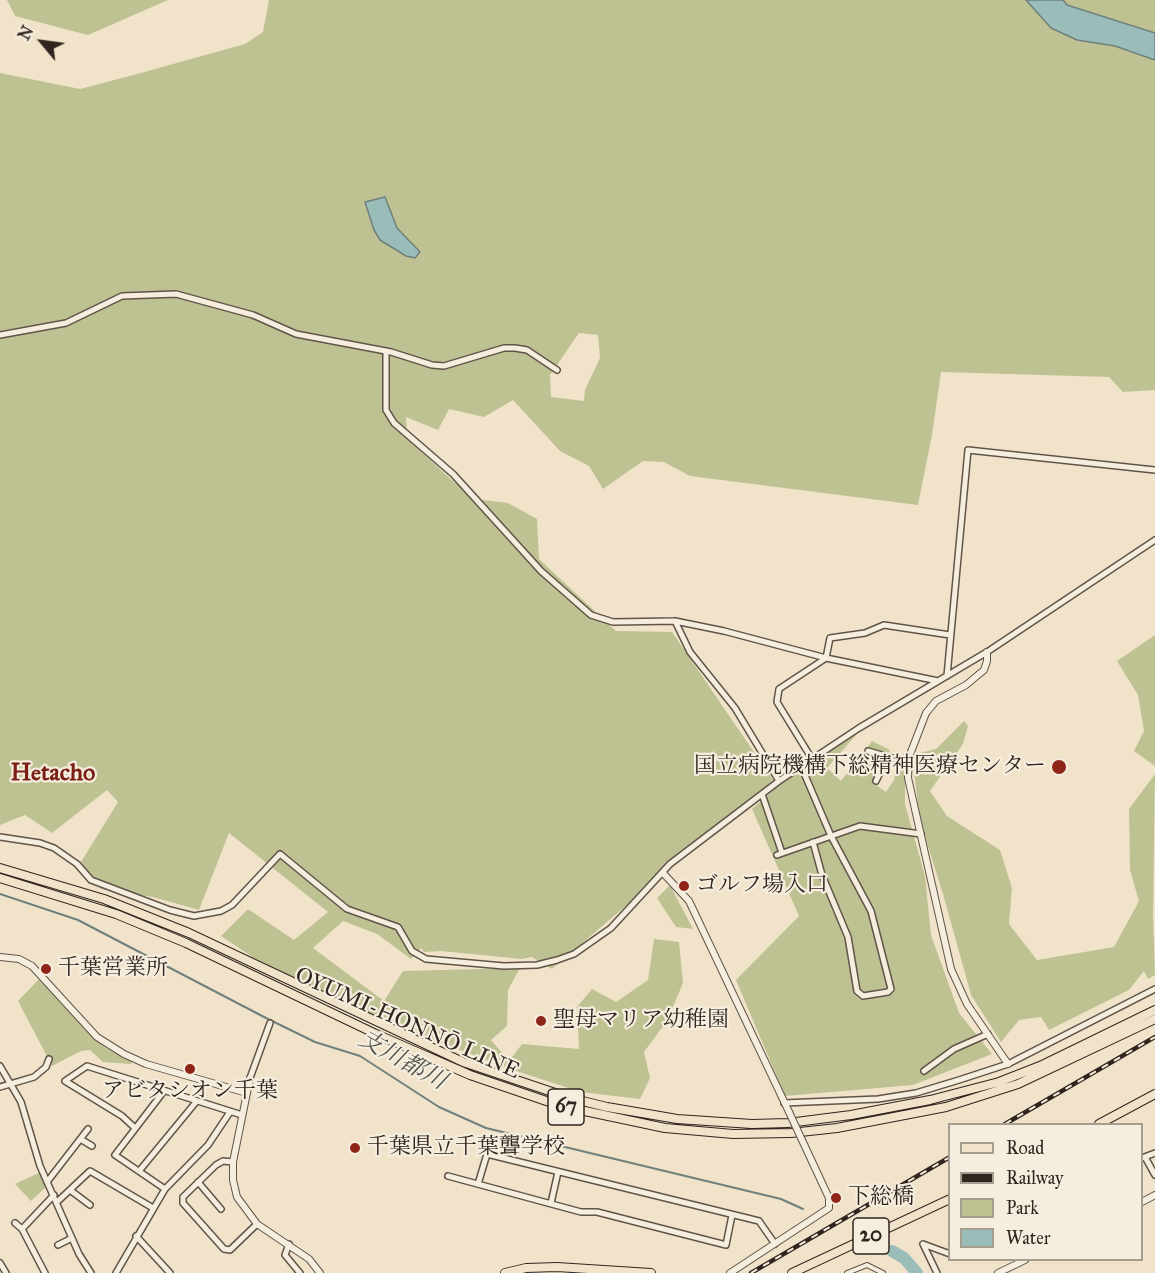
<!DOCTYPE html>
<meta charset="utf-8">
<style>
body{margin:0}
#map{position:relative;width:1155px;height:1273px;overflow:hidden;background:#f0e3ca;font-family:"IM FELL Great Primer",serif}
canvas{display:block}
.legend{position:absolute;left:948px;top:1123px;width:195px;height:138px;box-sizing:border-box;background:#f5eddd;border:2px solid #a69d91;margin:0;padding:8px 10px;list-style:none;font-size:18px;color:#30241e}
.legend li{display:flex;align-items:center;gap:12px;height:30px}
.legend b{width:30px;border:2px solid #a69d91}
.north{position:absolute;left:12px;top:12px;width:60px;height:60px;-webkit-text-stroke:4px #f5eddd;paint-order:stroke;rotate:299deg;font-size:16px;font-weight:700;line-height:24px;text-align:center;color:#30241e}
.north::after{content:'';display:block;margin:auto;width:21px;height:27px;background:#30241e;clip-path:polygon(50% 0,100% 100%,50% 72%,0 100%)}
</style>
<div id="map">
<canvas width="1155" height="1273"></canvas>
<ul class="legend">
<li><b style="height:8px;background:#f0e3ca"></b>Road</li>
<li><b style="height:8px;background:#30241e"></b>Railway</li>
<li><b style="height:16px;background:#bec293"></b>Park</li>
<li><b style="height:16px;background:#9bbdba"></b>Water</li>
</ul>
<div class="north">N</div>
</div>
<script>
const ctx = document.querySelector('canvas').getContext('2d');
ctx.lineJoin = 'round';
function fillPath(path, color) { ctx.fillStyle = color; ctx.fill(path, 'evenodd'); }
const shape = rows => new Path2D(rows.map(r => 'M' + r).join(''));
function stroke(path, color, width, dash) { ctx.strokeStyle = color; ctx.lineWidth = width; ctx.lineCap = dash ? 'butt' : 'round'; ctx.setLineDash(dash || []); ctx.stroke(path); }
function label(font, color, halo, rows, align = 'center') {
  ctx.font = font + ' "IM FELL Great Primer","Noto Serif JP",serif'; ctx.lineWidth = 4.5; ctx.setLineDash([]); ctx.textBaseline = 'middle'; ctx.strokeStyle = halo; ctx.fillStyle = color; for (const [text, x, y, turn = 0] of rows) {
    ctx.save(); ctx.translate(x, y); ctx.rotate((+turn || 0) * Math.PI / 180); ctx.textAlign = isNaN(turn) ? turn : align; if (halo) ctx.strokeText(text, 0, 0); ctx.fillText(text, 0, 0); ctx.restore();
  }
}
const green = shape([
 [7,0,168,0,88,35,15,16],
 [269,0,1026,0,1051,28,1077,40,1115,46,1155,60,1155,390,1123,392,1109,377,941,372,932,435,918,505,690,476,664,462,643,461,603,489,589,466,560,451,513,400,484,417,449,409,438,430,406,417,407,439,455,483,482,500,508,503,537,519,539,559,616,631,672,632,773,780,552,969,532,957,521,959,441,951,424,952,421,948,411,959,377,934,343,921,313,948,384,1001,403,971,520,968,508,990,507,1026,491,1040,509,1061,522,1044,579,1049,577,1007,592,989,616,1002,648,980,654,939,679,942,683,983,667,1021,644,1052,650,1078,640,1099,581,1092,507,1068,379,1019,254,958,221,936,248,909,294,940,328,912,229,833,199,910,153,897,101,889,81,862,118,802,107,790,52,833,25,815,0,825,0,73,80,89,137,74,245,44,263,32],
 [579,333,598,335,600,358,585,390,584,401,551,397,550,375],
 [1063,0,1155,0,1155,33,1067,5],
 [1155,635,1155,766,1134,751,1144,731,1138,695,1117,661],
 [964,721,968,726,963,744,930,791,947,816,1000,850,1012,888,1009,924,1037,960,1114,947,1139,901,1130,870,1129,809,1155,774,1153,916,1155,975,1148,979,1144,971,1129,990,1049,1030,1041,1017,1019,1020,1001,1042,971,995,943,894,920,821,912,755,936,749],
 [849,733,856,735,827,768,841,781,872,741,890,750,872,782,886,792,894,780,898,762,905,761,905,804,925,876,931,935,959,1013,992,1054,913,1085,785,1096,736,980,799,916,752,809,807,760],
 [670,885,693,929,676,927,657,898],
 [40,978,107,1049,132,1061,131,1064,103,1062,90,1050,81,1051,52,1066,18,1001],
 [41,1172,47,1186,31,1201,15,1184]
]);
const water = shape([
 [1026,0,1063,0,1067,5,1155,33,1155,60,1115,46,1077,40,1051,28,1026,0],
 [385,197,397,228,420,252,415,258,406,256,380,240,374,230,365,202,385,197]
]);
const stream = shape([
 [0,894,78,920,266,1018,315,1042,360,1056,439,1107,486,1128,781,1199,803,1209]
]);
const river = shape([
 [892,1251,904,1258,917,1273]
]);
const pedestrian = shape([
 [847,1273,867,1265,883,1273]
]);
const minor = shape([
 [0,335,66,323,122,296,176,294,253,315,296,334,391,352,432,365,444,366,504,348,515,348,527,350,557,370],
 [386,351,386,410,394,423,453,474,541,571,591,615,613,622,675,621,724,631,826,658,938,681],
 [675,621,690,652,735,708,779,781],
 [947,676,968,450,1155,470],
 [868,751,899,760,909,757],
 [812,759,777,702,779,689,826,658,830,638,865,633,884,625,950,635],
 [801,766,831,836,871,911,891,989,888,992,863,996,857,991,848,937,822,875,813,842],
 [876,781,887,758],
 [762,794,782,853],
 [0,837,40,843,54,848,77,864,91,880,170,910,194,916,221,911,232,905,280,854,347,909,398,927,412,951,426,959,504,966,537,965,557,960,574,954,611,928,670,864,779,781,859,728,987,652,1155,540],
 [777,855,860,826,921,834],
 [0,1066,21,1102,40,1166,79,1254,91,1273],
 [924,1071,954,1049,988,1034],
 [250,1078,270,1023],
 [0,1087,34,1077,46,1067,49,1059],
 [164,1091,115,1155,165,1189],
 [784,1103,878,1099,916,1093,959,1080,1008,1064,1155,989],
 [135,1128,122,1116,65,1081,87,1066,242,1115],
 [82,1140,92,1146],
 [1145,1157,1155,1175],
 [1142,1158,1155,1153],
 [233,1162,223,1161,216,1165,183,1197,183,1203,224,1249,230,1250,257,1224],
 [140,1170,196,1102],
 [448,1176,581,1212,597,1212,726,1245,732,1215],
 [47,1182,88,1129],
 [198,1182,221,1209],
 [478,1184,487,1154,759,1221,775,1244],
 [70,1190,90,1205],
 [57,1202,90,1171,153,1208],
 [551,1203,558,1172],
 [15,1223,22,1229,45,1273],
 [22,1229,54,1195],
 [136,1236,170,1273],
 [289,1244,285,1255,300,1273],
 [58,1245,72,1238],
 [0,1263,6,1273],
 [116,1273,165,1189,208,1145,230,1112],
 [937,1273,923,1244,950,1254]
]);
const tertiary = shape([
 [987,652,987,661,984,670,966,685,936,701,926,713,909,757,908,778,951,969,967,1004,1008,1064],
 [663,873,689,901,789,1112],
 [0,957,19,959,32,966,97,1037,124,1054,146,1064,247,1093],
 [250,1078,233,1162,233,1180,237,1197,257,1224,309,1259,320,1273],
 [1142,1202,1155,1195],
 [730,1273,829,1208,829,1198,802,1140],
 [998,1273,1025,1260]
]);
const primary = shape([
 [0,868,104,899,189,933,463,1062,570,1098,607,1107,677,1119,752,1124,788,1123,851,1115,930,1100,999,1082,1040,1066,1155,1010],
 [0,878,116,914,186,943,376,1034,470,1075,561,1106,665,1128,733,1134,791,1133,837,1128,946,1107,1018,1084,1155,1019],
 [1099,1124,1155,1094],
 [505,1273,526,1268,557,1267,651,1273],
 [792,1273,950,1199]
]);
const rail = shape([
 [1005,1124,1155,1037],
 [751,1273,950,1157]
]);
const tertiaryBridge = shape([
 [789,1112,802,1140]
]);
const markers = [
 [1059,767,8,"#8f2418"],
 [684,886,6,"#8f2418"],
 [46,969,6,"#8f2418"],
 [541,1021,6,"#8f2418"],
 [190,1069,6,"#8f2418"],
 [355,1148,6,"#8f2418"],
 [836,1198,6,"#8f2418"]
];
const shields = [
 [566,1107,36],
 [871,1236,36]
];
const shieldNames = [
 ["67",566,1107],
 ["20",871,1236]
];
const poiNames = [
 ["国立病院機構下総精神医療センター",1046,767,"right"],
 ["ゴルフ場入口",696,886],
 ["千葉営業所",58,969],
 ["聖母マリア幼稚園",553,1021],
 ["アビタシオン千葉",190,1092,"center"],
 ["千葉県立千葉聾学校",367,1148],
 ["下総橋",848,1198]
];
const streetNames = [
 ["OYUMI-HONNŌ LINE",407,1024,24]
];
const neighbourhoodNames = [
 ["Hetacho",53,774]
];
const waterNames = [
 ["支川都川",402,1061,29]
];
fillPath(green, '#bec293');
fillPath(water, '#9bbdba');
stroke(water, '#70807c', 1.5);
stroke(stream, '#70807c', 2);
stroke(river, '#9bbdba', 12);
stroke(pedestrian, '#605449', 6);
stroke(minor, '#605449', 8);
stroke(tertiary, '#605449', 8);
stroke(primary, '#30241e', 10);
stroke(pedestrian, '#f5eddd', 4);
stroke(minor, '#f5eddd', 5);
stroke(tertiary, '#f5eddd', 6);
stroke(primary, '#f0e3ca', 8);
stroke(rail, '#30241e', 4.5);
stroke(rail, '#f5eddd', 2, [7]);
stroke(tertiaryBridge, '#605449', 8, []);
stroke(tertiaryBridge, '#f5eddd', 6);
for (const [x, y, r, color] of markers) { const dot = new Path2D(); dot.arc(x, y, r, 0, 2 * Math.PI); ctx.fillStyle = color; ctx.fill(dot); stroke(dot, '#f5eddd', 2); }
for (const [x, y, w] of shields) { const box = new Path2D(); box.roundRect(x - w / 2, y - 18, w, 36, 4.5); ctx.fillStyle = '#f5eddd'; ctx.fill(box); stroke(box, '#30241e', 1.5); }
label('bold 21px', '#30241e', null, shieldNames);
label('22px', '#30241e', '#f5eddd', poiNames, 'left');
label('22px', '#30241e', '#f5eddd', streetNames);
label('bold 24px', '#7a1f14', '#f5eddd', neighbourhoodNames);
label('italic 24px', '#50524d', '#f5eddd', waterNames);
</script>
